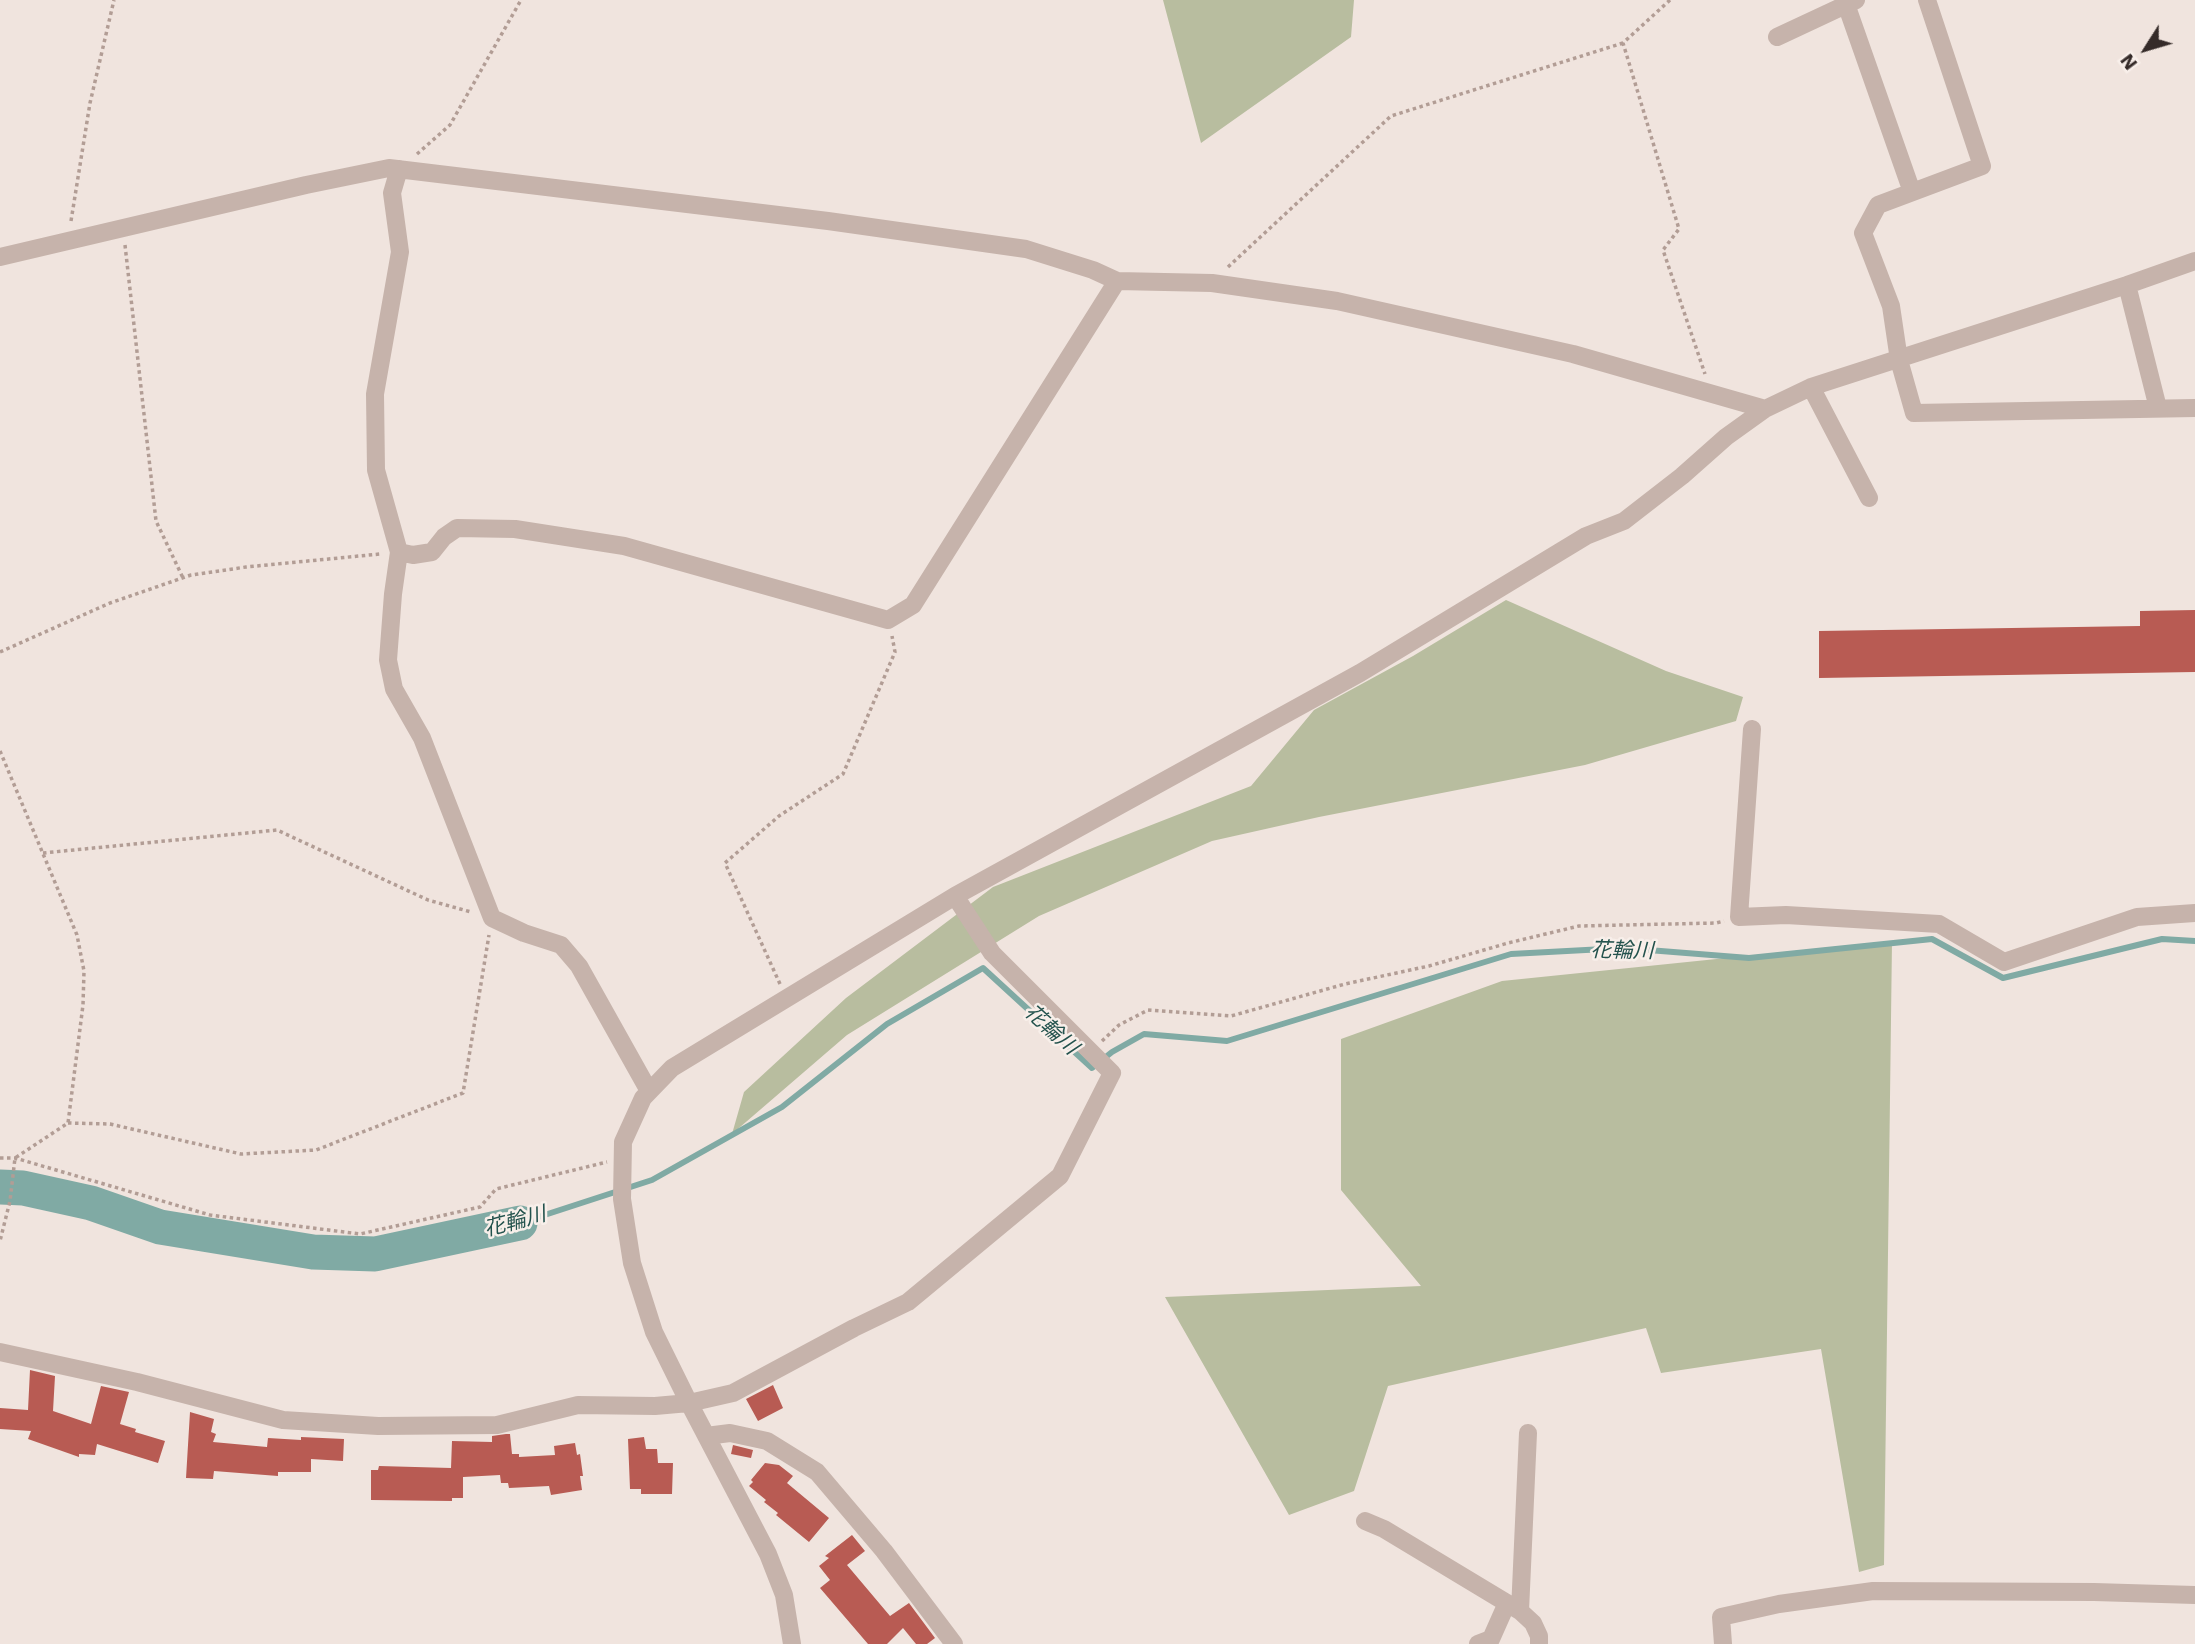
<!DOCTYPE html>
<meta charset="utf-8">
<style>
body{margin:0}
#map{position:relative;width:2195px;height:1644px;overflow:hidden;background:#f0e4de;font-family:"Work Sans",sans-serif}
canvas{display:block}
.north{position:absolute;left:2111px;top:14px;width:70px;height:70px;-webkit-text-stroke:5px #f8efea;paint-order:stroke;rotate:233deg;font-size:19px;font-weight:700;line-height:28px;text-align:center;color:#352b29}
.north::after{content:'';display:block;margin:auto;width:24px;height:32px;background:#352b29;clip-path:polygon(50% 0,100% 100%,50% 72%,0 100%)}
</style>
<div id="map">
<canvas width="2195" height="1644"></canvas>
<div class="north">N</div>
</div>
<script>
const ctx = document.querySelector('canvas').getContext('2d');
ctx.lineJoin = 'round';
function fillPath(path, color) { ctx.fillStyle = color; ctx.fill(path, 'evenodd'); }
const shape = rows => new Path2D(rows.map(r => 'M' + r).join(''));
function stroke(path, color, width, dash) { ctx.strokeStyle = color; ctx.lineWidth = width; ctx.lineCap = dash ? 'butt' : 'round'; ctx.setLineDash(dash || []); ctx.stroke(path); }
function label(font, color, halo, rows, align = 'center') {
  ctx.font = font + ' "Work Sans","Noto Sans JP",sans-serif'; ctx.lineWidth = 5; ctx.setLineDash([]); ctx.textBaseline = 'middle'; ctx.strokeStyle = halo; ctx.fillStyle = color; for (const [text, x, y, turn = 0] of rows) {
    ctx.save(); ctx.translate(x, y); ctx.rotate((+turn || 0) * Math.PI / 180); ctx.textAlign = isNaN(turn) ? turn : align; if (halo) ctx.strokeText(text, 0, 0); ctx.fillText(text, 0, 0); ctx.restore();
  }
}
const green = shape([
 [1163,0,1354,0,1351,37,1201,143],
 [1506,600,1666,671,1743,697,1736,721,1585,765,1319,817,1212,841,1039,916,847,1035,732,1134,744,1092,846,998,993,887,1251,786,1314,710,1413,656],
 [1892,941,1884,1565,1859,1572,1821,1349,1661,1373,1646,1328,1388,1386,1354,1491,1289,1515,1165,1297,1421,1286,1341,1190,1341,1039,1502,981]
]);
const stream = shape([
 [520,1223,652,1180,782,1107,887,1024,983,968,1092,1068,1112,1052,1144,1034,1227,1041,1511,954,1623,948,1749,958,1932,939,2003,978,2162,939,2195,941]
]);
const river = shape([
 [0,1187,23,1188,91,1203,160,1227,313,1252,375,1254,520,1223]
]);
const building = shape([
 [2195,610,2195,672,1819,678,1819,631,2140,626,2140,611],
 [30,1370,55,1376,53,1411,91,1424,101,1386,129,1392,120,1424,136,1429,135,1432,165,1441,158,1463,97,1444,95,1455,79,1454,79,1457,28,1439,31,1431,0,1429,0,1408,28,1410],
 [773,1385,783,1408,758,1421,746,1399],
 [190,1412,214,1419,211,1432,216,1434,213,1442,267,1447,268,1438,301,1440,301,1437,344,1439,343,1461,311,1459,311,1472,278,1472,278,1476,214,1471,213,1479,186,1478],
 [506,1434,510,1434,512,1454,519,1454,519,1457,555,1455,554,1446,575,1443,577,1455,580,1454,583,1476,580,1476,582,1490,551,1495,549,1486,509,1488,508,1483,501,1483,500,1475,463,1477,463,1498,452,1498,452,1501,371,1500,371,1470,378,1470,379,1466,451,1468,452,1441,492,1442,492,1436],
 [644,1437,646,1449,657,1449,658,1463,673,1463,672,1494,641,1494,641,1489,630,1489,628,1439],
 [733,1445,753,1450,751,1458,731,1454],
 [765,1463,779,1465,793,1476,787,1483,829,1518,809,1542,776,1515,778,1513,764,1502,766,1500,749,1486,753,1482,751,1480],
 [852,1535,865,1551,847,1565,890,1616,909,1603,935,1638,927,1644,916,1644,903,1628,887,1644,868,1644,820,1588,830,1580,819,1566,829,1558,825,1556]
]);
const path = shape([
 [1670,0,1623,43,1679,229,1663,250,1705,374],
 [417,154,450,125,521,0],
 [71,221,90,103,114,0],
 [125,245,156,521,183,578],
 [1228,267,1391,116,1623,43],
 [0,652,110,603,191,575,246,567,380,554],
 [0,751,77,935,84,971,83,1005,68,1123,15,1158,10,1201,0,1241],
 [43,853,277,830,428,900,471,912],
 [780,984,725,863,779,816,843,774,895,652,892,636],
 [1102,1041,1119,1025,1148,1010,1231,1016,1345,984,1429,966,1508,943,1579,926,1716,923,1724,921],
 [68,1123,110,1124,241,1154,316,1150,463,1093,489,935],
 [0,1158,15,1158,210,1215,360,1234,480,1207,496,1189,607,1162]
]);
const minor = shape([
 [1927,0,1982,166,1878,205,1863,233,1891,306,1899,360,1914,413,2195,408],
 [1846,4,1912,192],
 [1777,37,1856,0],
 [399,169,392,193,400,252,375,394,376,470,399,552,393,594,388,660,394,689,422,738,492,918,524,933,561,945,579,966,649,1091],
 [0,257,306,185,389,168,828,221,1026,249,1093,270,1117,281,1212,283,1337,301,1573,354,1765,409],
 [2127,285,2158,408],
 [1811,387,1869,498],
 [399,552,413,555,432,552,444,537,457,528,515,529,624,546,888,620,913,605,1117,281],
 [1752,729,1739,917,1786,915,1939,924,2004,962,2137,917,2195,913],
 [0,1352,137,1382,283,1420,378,1426,497,1425,578,1405,655,1406,689,1403,733,1393,854,1328,908,1302,1060,1176,1112,1073,992,953,955,896],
 [706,1436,730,1433,767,1441,817,1472,884,1551,954,1644],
 [1365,1521,1384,1529,1520,1611,1533,1623,1539,1636,1539,1644],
 [1520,1611,1528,1433],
 [792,1644,784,1595,768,1554,689,1403,654,1332,632,1263,622,1199,623,1142,643,1098,672,1068,955,896,1360,673,1586,536,1624,521,1682,476,1726,437,1765,409,1811,387,2127,285,2195,261],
 [1478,1644,1491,1639,1507,1603],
 [1723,1644,1721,1617,1779,1604,1873,1591,2094,1592,2195,1595]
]);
const waterNames = [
 ["花輪川",1622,951,1],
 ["花輪川",1051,1030,42],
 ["花輪川",515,1222,-15]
];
fillPath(green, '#b8bd9f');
stroke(stream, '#80aaa4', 6);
stroke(river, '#80aaa4', 35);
fillPath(building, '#b85b53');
stroke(path, '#b29d95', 3.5, [3.5, 3.5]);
stroke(minor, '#c6b3ab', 18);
label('italic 21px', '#23524d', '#f8efea', waterNames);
</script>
